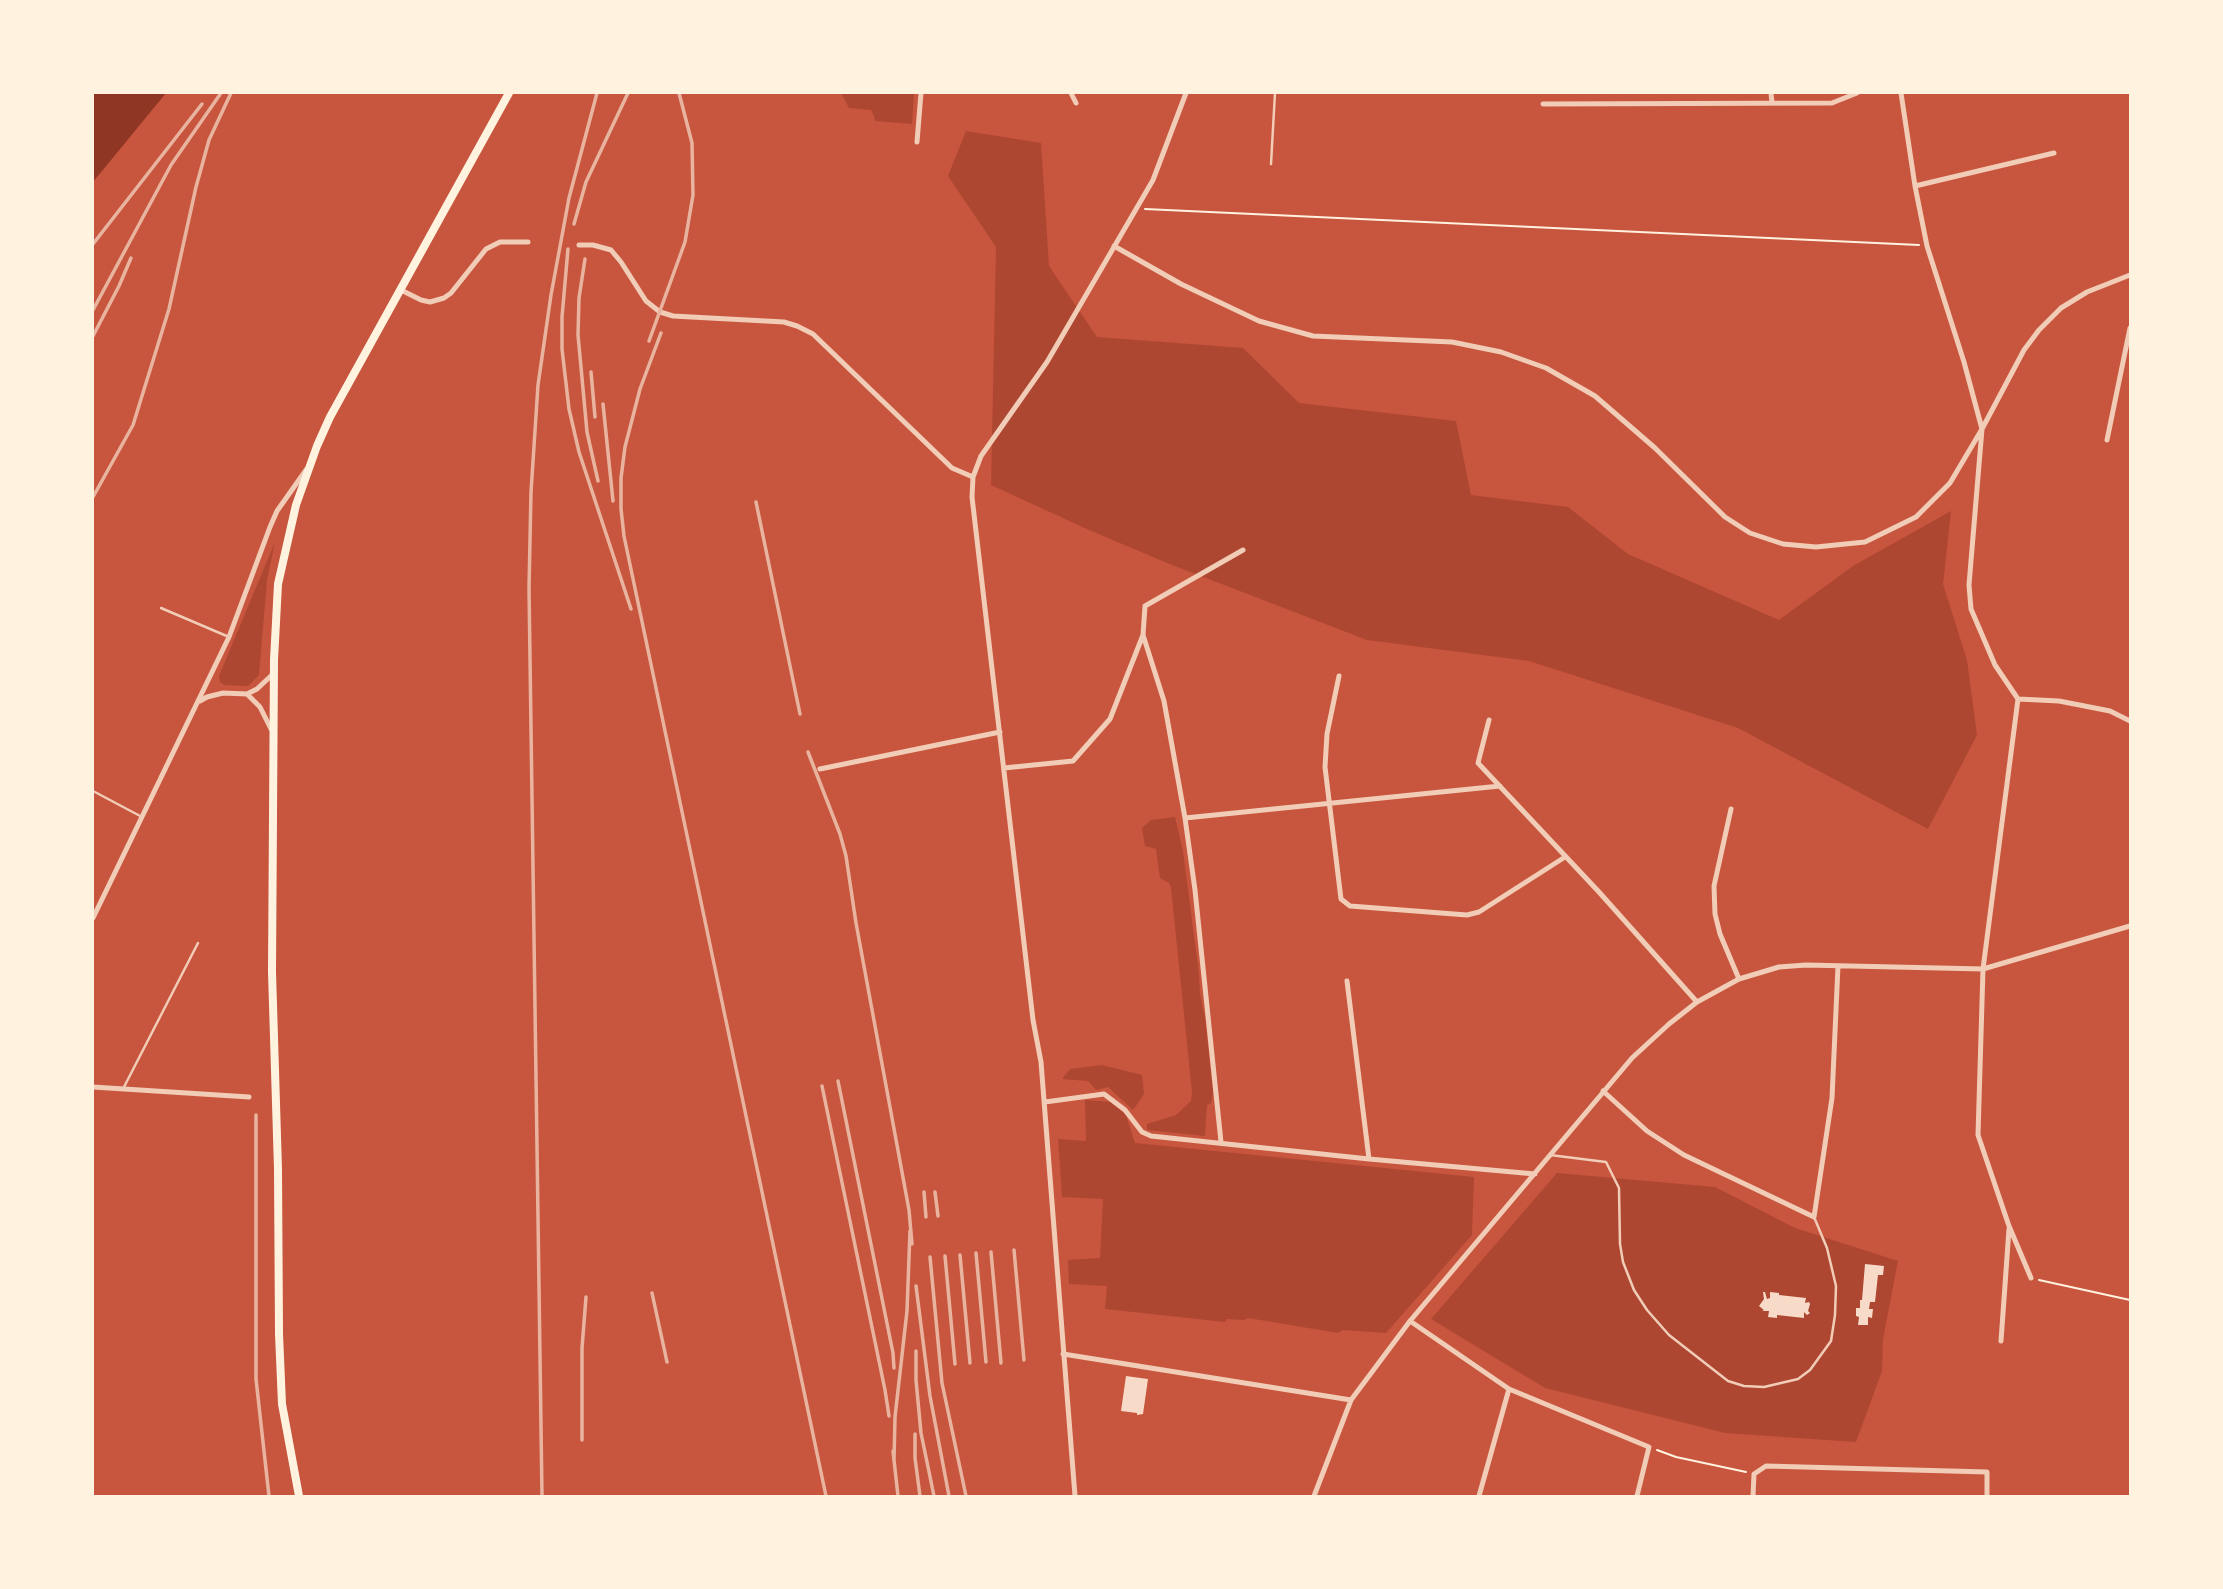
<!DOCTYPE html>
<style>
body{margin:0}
#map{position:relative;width:2223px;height:1589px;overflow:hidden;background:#c8553d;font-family:"Public Sans",sans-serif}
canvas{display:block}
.frame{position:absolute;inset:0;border:94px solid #fff3e0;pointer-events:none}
</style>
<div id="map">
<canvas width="2223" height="1589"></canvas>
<div class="frame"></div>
</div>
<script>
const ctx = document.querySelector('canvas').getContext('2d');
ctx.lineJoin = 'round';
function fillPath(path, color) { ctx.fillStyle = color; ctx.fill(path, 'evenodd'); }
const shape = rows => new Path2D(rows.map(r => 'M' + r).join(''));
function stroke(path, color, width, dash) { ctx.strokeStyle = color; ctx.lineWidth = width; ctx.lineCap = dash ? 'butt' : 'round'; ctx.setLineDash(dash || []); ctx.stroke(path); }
const green = shape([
 [841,93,914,93,912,124,875,121,874,116,871,110,849,108],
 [966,131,1041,143,1049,266,1097,337,1243,348,1299,403,1456,421,1471,495,1568,507,1628,554,1779,620,1853,566,1951,511,1943,584,1967,660,1977,735,1928,829,1738,728,1529,661,1367,640,1167,563,1089,530,991,485,996,247,948,176],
 [275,542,267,580,259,675,248,686,224,685,220,682,219,676],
 [1175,817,1183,851,1199,974,1200,994,1205,1018,1213,1092,1211,1103,1207,1105,1205,1136,1147,1130,1147,1124,1176,1115,1191,1101,1192,1092,1171,888,1169,883,1160,878,1156,849,1145,846,1142,828,1151,820],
 [1102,1065,1142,1075,1144,1094,1133,1110,1108,1087,1096,1090,1088,1081,1062,1079,1070,1069],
 [1085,1100,1111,1102,1126,1115,1135,1143,1474,1177,1472,1235,1386,1333,1343,1330,1338,1333,1248,1318,1244,1320,1227,1319,1225,1322,1105,1309,1107,1286,1069,1284,1068,1260,1100,1258,1103,1199,1062,1197,1058,1139,1086,1141],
 [1557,1173,1715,1187,1795,1228,1898,1261,1883,1339,1882,1371,1856,1442,1725,1433,1545,1388,1431,1319]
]);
const water = shape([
 [93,93,166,93,93,182]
]);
const building = shape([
 [1865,1264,1884,1266,1883,1275,1878,1275,1875,1302,1870,1302,1869,1309,1873,1309,1872,1318,1868,1317,1868,1325,1858,1325,1859,1317,1856,1316,1856,1308,1860,1308,1860,1300,1862,1300],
 [1763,1292,1765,1292,1767,1299,1770,1298,1770,1292,1779,1293,1779,1295,1806,1298,1805,1303,1809,1302,1810,1304,1808,1311,1810,1313,1807,1315,1804,1312,1804,1318,1777,1315,1777,1318,1768,1317,1769,1311,1762,1311,1764,1310,1759,1306,1764,1299],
 [1126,1376,1148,1379,1143,1414,1137,1415,1137,1413,1121,1411]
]);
const path = shape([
 [1145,209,1919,245],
 [2039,1280,2130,1300],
 [1657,1450,1676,1457,1746,1472]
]);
const service = shape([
 [1271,164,1275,93],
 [161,608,229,637],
 [93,791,142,817],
 [124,1087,198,943],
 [1550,1155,1606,1162,1619,1188,1620,1244,1623,1262,1634,1290,1647,1310,1669,1335,1728,1381,1744,1386,1764,1387,1798,1379,1810,1370,1831,1341,1835,1315,1836,1286,1827,1248,1814,1217]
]);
const minor = shape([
 [1071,93,1076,103],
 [1771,93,1772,103],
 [1901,93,1915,186,1927,246,1964,362,1982,429,1969,585,1971,609,1995,665,2018,699,1983,969,1978,1135,2009,1226,2031,1278],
 [1543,104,1832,103,1857,93],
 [917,142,921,93],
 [1915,186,2054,153],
 [579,245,593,245,611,250,621,262,646,301,660,312,673,316,784,322,797,326,813,334,952,468,973,477,972,497,1033,1020,1041,1062,1075,1496],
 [1114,246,1181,284,1259,321,1313,336,1452,342,1501,352,1546,368,1595,396,1655,448,1725,517,1750,533,1783,544,1816,547,1865,542,1916,517,1950,483,1982,429,2024,350,2039,330,2061,308,2087,292,2130,275],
 [401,290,421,300,430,302,444,298,451,293,486,249,500,242,528,242],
 [2107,440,2130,328],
 [973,477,981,456,1047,362,1153,180,1186,93],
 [1143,635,1164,701,1185,818,1195,890,1221,1142],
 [1339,676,1327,734,1325,767,1341,899,1350,906,1467,915,1479,912,1565,857],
 [247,694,257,689,273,674],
 [2018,699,2059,701,2110,711,2130,721],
 [200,701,207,697,223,693,247,694,260,707,271,729],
 [1489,720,1478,763,1599,892,1697,1002],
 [1004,768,1073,761,1110,719,1143,635,1145,606,1243,550],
 [820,769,1000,732],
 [1731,809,1714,886,1715,914,1720,934,1739,979],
 [1185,818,1500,786],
 [93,918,229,637,270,527,277,511,306,470],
 [1347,981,1369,1159],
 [93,1087,249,1097],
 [1603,1091,1647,1131,1684,1155,1814,1217,1832,1098,1838,966],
 [1045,1102,1104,1094,1125,1110,1142,1132,1151,1136,1369,1159,1535,1174],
 [1410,1321,1509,1389,1649,1447,1637,1496],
 [2001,1341,2009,1229],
 [1063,1354,1351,1400],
 [1314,1496,1351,1400,1410,1321,1632,1058,1669,1024,1697,1002,1739,979,1779,967,1806,965,1983,969,2130,926],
 [1479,1496,1509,1389],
 [1753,1496,1754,1474,1766,1466,1987,1472,1987,1496]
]);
const primary = shape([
 [299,1496,282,1404,279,1334,278,1169,272,972,274,660,278,584,296,505,317,446,330,417,509,93]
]);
const rail = shape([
 [574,224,586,182,628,93],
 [93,244,202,104],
 [568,249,562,317,562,349,569,409,579,452,631,609],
 [585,259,579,298,578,335,587,432,598,481],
 [93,310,171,165,221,93],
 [661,333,640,389,625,447,621,478,621,509,624,536,826,1496],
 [93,336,119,286,131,258],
 [649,341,685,242,693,195,692,143,679,93],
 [591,372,595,417],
 [603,404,613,501],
 [93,497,133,425,169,309,196,187,209,140,231,93],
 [756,502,800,714],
 [808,752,840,834,846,856,856,923,909,1210,912,1244,910,1231,907,1311,895,1417,894,1461],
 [838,1081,893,1353,894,1368],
 [822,1086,885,1390,889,1416],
 [256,1115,256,1379,269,1496],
 [924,1192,926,1217],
 [935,1192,938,1216],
 [1014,1250,1024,1360],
 [991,1252,1001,1363],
 [976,1253,986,1362],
 [960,1255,970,1363],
 [945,1256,955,1364],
 [930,1257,942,1383,966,1496],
 [916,1286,930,1396,949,1496],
 [652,1293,667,1362],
 [916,1351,916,1380,921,1433,934,1496],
 [915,1434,915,1458,920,1496],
 [582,1440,582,1348,586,1297],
 [893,1451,898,1496],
 [542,1496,529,588,531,492,538,385,551,295,569,198,597,93]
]);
fillPath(green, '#ae4732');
fillPath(water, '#8f3625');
fillPath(building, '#f7dbc8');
stroke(path, '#fff3e0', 2);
stroke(service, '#f1ccb7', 2.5);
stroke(minor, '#f1ccb7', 5);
stroke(primary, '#fff3e0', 8);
stroke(rail, '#e9b49f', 3.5);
</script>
